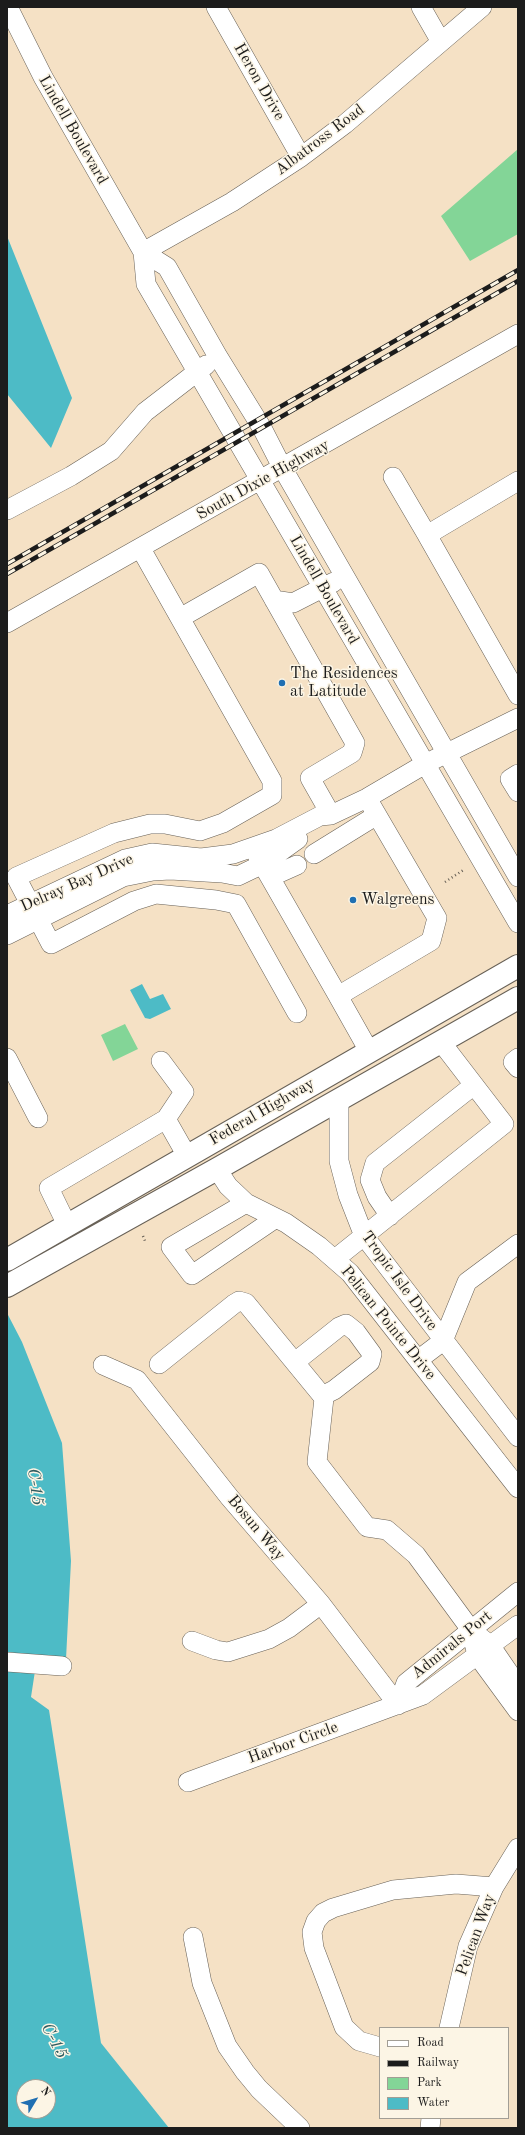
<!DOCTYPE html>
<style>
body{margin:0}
#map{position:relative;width:525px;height:2135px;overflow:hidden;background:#f5e1c5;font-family:"Old Standard TT",serif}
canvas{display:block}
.frame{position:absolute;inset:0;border:8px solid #1c1c1c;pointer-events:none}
.legend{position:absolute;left:379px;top:2027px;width:130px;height:92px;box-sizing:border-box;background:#fcf5e5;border:1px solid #a29e95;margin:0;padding:5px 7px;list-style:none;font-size:12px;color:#1c1c1c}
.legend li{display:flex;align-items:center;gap:8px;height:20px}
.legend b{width:20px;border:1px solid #a29e95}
.north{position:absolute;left:16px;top:2079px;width:40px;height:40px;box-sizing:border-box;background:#fcf5e5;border:1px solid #a29e95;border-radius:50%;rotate:52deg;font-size:11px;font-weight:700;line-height:16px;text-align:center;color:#1c1c1c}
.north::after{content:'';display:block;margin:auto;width:14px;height:18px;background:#1f6fb2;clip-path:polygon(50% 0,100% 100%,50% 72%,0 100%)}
</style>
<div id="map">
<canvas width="525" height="2135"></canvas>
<div class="frame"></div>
<ul class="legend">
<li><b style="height:5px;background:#fff"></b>Road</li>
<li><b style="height:5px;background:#1c1c1c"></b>Railway</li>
<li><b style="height:11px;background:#83d597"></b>Park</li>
<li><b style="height:11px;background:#4dbbc6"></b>Water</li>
</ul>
<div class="north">N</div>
</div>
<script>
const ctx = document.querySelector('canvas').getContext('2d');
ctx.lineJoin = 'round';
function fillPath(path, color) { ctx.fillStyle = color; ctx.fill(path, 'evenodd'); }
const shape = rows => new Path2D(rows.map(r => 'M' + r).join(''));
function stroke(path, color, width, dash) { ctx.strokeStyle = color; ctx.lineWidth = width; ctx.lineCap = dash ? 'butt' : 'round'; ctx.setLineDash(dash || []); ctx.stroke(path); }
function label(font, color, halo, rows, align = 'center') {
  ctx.font = font + ' "Old Standard TT",serif'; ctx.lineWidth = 3; ctx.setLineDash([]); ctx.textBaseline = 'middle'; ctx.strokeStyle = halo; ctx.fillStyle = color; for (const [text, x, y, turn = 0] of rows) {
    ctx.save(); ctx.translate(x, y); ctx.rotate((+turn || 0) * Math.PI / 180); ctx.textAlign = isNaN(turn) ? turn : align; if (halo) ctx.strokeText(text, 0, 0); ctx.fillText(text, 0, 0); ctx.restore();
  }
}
const green = shape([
 [518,149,518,234,470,261,441,216],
 [125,1024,138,1049,113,1061,101,1035]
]);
const water = shape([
 [7,236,72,398,51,448,7,394],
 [142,984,150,999,163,994,171,1009,150,1019,145,1018,130,990],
 [7,1313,22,1342,62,1443,71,1561,66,1659,7,1652],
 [7,1655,37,1658,31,1697,49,1710,101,2043,169,2128,7,2128],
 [24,2087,48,2087,48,2111,24,2111]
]);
const path = shape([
 [445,882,465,869],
 [143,1236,145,1241]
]);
const minor = shape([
 [8,7,43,77,143,252,146,284,518,923],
 [216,7,301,157],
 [421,7,441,42],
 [143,252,167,267,217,355,262,428,283,469,518,877],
 [143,252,232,202,301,157,345,124,482,7],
 [393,477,427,535],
 [518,481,427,535,518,695],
 [7,510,71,476,111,451,145,412,206,365],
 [141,549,272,781,272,795,223,823,200,831,165,824,150,824,114,833,16,877,51,944,134,901,156,894,216,900,236,904,297,1013],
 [274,600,293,603,334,582],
 [180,618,259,573,355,743,352,753,310,778,331,815],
 [7,623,518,334],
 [518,774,510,779,518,792],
 [367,798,437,918,431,941,338,996,369,1051],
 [256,853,338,996],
 [314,854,377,815],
 [270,877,297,865],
 [7,915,125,859,152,853,201,858,233,854,276,839,320,816,331,815,367,798,425,764,518,718],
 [7,935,123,877,153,871,170,870,222,873,238,876,263,864,298,839],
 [7,1058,38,1118],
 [518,1058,513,1062,518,1068],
 [339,1100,339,1161,348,1195,364,1236,518,1437],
 [166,1119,187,1156],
 [217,1169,228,1186,246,1203,286,1223,319,1246,350,1273,518,1488],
 [246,1203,171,1247,192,1275,276,1218],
 [390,1216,377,1197,370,1180,375,1163,474,1085],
 [67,1225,49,1188,166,1119,184,1092,161,1061],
 [335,1259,504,1124,441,1042],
 [418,1360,443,1341,467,1282,518,1244],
 [295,1362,339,1327,346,1324,356,1332,372,1354,370,1362,334,1390,322,1396],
 [159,1364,234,1304,239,1301,246,1303,324,1398,317,1462,367,1527,387,1530,416,1555,471,1630,490,1645,518,1686],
 [103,1365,137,1380,230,1498,321,1604,398,1705],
 [192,1641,216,1650,228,1652,269,1639,289,1628,321,1604],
 [474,1643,477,1655,518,1711],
 [7,1662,62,1666],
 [398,1705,406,1683,518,1592],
 [188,1782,423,1695,518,1625],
 [193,1937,202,1983,227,2046,245,2072,259,2089,300,2128],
 [449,2028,468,1946,494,1887,518,1848],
 [380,2047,359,2041,344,2027,314,1948,312,1932,316,1921,323,1913,333,1908,393,1890,456,1884,494,1887],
 [430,2128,431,2118]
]);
const major = shape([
 [7,1260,518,966],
 [7,1286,217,1169,518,998]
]);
const rail = shape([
 [7,564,518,270],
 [7,574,518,281]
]);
const markers = [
 [282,683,4,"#1f6fb2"],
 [353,900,4,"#1f6fb2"]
];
const streetNames = [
 ["Heron Drive",259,82,60],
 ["Lindell Boulevard",73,130,60],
 ["Albatross Road",320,140,-37],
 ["South Dixie Highway",263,480,-29],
 ["Lindell Boulevard",324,590,60],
 ["Delray Bay Drive",77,883,-24],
 ["Federal Highway",262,1112,-30],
 ["Tropic Isle Drive",399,1281,54],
 ["Pelican Pointe Drive",388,1323,51],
 ["Bosun Way",256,1528,50],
 ["Admirals Port",452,1645,-39],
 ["Harbor Circle",293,1743,-20],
 ["Pelican Way",476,1935,-70]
];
const poiNames = [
 ["The Residences",290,674],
 ["at Latitude",290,692],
 ["Walgreens",361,900]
];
const waterNames = [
 ["C-15",35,1487,82],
 ["C-15",54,2041,62]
];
fillPath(green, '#83d597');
fillPath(water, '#4dbbc6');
stroke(minor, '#686157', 20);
stroke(major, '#686157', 24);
stroke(path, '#686157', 2.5, [1, 3]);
stroke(minor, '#fff', 19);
stroke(major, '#fff', 22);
stroke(rail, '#1c1c1c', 4.5);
stroke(rail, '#fcf5e5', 3, [9]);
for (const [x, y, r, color] of markers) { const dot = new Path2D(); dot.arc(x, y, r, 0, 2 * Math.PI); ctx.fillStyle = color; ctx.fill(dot); stroke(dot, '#fcf5e5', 1.5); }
label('16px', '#1c1c1c', '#fcf5e5', streetNames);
label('16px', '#1c1c1c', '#fcf5e5', poiNames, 'left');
label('italic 17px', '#305c60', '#fcf5e5', waterNames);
</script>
